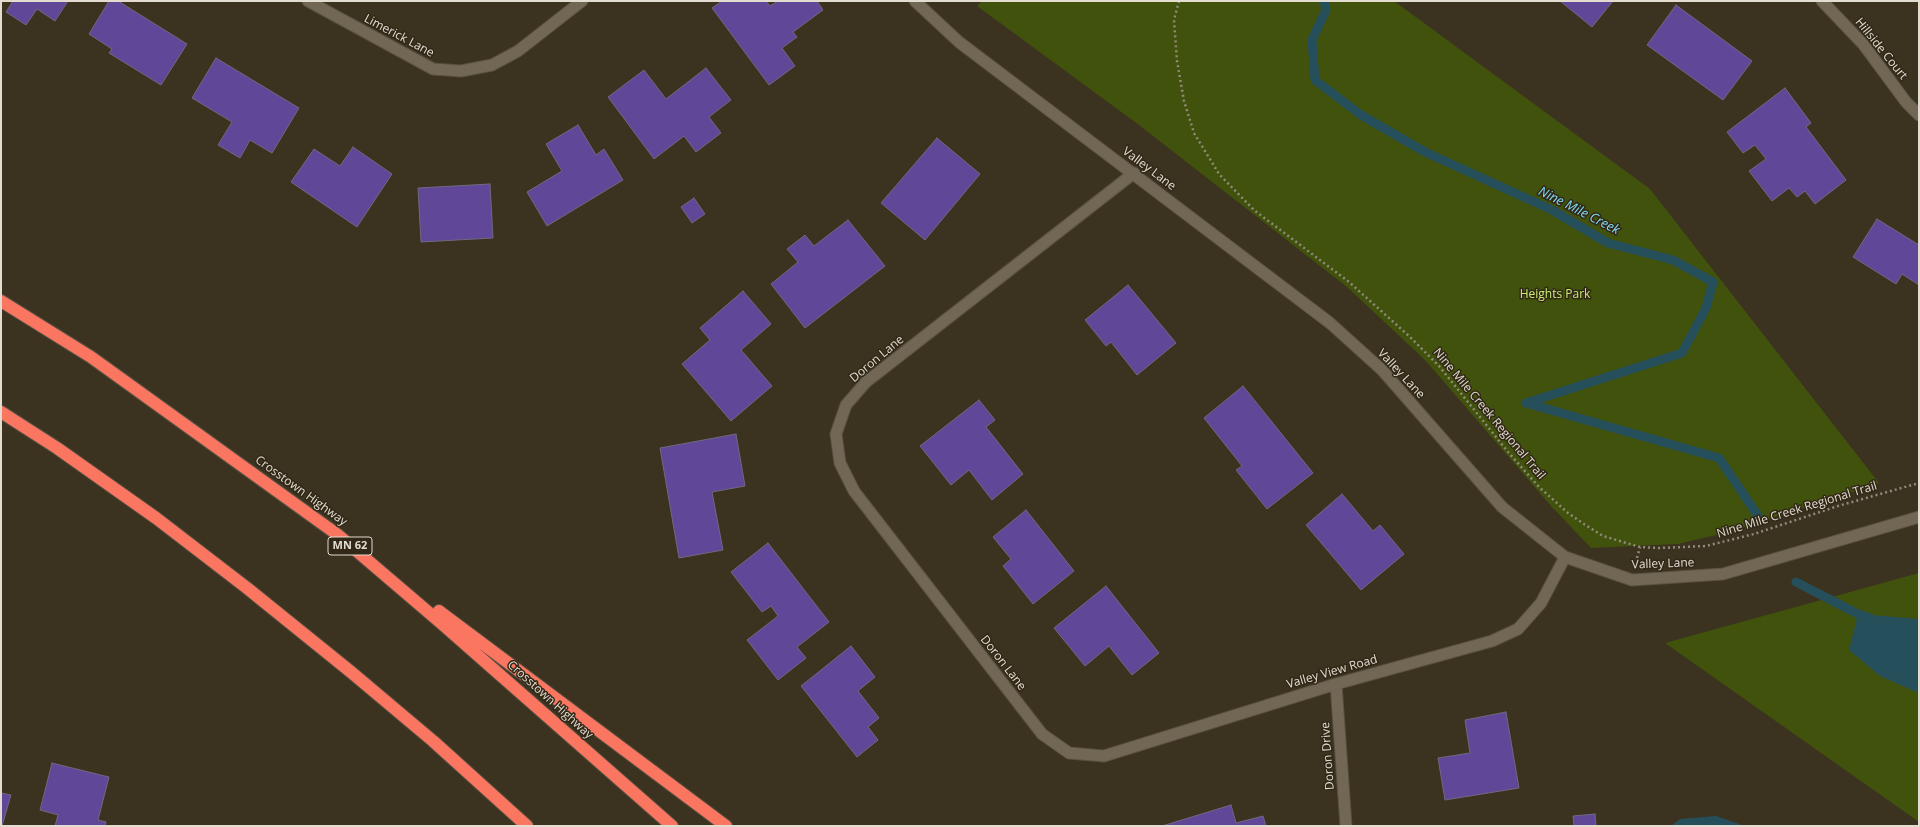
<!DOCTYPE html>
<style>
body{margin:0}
#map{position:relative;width:1920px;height:827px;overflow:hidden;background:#3b3220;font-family:"Open Sans",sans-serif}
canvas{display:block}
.frame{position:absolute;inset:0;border:2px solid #e2dcd1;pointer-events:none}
</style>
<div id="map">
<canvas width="1920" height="827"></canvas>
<div class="frame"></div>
</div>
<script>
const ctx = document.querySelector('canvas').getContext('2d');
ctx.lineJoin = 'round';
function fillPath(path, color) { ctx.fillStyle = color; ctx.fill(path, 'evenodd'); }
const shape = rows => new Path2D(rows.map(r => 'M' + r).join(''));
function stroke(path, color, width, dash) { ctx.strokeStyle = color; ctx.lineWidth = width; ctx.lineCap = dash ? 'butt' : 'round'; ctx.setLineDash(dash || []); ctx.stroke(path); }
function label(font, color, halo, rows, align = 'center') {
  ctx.font = font + ' "Open Sans",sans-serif'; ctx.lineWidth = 3; ctx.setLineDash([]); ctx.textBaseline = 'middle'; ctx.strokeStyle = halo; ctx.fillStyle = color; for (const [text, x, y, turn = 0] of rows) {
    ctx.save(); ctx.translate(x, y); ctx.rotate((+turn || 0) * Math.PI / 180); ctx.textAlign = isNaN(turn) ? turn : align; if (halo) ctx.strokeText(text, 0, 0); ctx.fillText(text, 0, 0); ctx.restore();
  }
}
const green = shape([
 [982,1,1394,1,1650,189,1879,483,1733,531,1678,544,1591,548,1551,506,1425,360,1347,287,1139,125,977,6],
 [1919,573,1919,822,1665,643]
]);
const water = shape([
 [1858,614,1919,619,1919,693,1880,676,1849,650],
 [1716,816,1745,826,1671,826,1680,819]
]);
const stream = shape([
 [1324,1,1326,10,1312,40,1315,80,1361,115,1425,152,1552,210,1608,243,1673,260,1713,282,1706,308,1682,353,1526,403,1719,458,1758,516],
 [1796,582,1858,614,1870,618]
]);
const building = shape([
 [13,1,68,1,55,21,37,9,26,25,6,12,13,1],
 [109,1,118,1,187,44,161,85,109,53,112,49,89,34,109,1],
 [722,1,766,1,770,6,778,1,817,1,823,10,793,32,797,37,782,48,795,66,769,85,712,8,722,1],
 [1560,1,1613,1,1592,27,1560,1],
 [1676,5,1752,61,1723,100,1647,45,1676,5],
 [216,58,299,108,272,153,250,140,240,158,218,145,232,122,192,98,216,58],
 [706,68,731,100,709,117,721,133,696,152,684,136,654,159,608,97,644,70,666,99,706,68],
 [1785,88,1811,123,1806,127,1846,180,1815,204,1805,191,1797,197,1789,188,1772,201,1749,171,1766,159,1755,145,1743,153,1727,132,1785,88],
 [578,125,596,155,604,149,623,180,547,226,527,192,562,171,546,144,578,125],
 [937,138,980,174,925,240,881,203,937,138],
 [353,147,392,174,357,227,291,182,314,149,340,166,353,147],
 [490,184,493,238,421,242,418,188,490,184],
 [694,198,705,214,692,223,681,207,694,198],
 [1877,219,1919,245,1919,285,1902,274,1896,284,1853,257,1877,219],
 [848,220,885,266,805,328,771,284,798,262,787,249,805,235,814,246,848,220],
 [1128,285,1176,343,1137,375,1111,342,1106,346,1085,320,1128,285],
 [743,291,771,324,741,350,772,386,731,421,682,364,710,340,700,328,743,291],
 [1243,386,1313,473,1267,509,1236,470,1242,466,1204,418,1243,386],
 [979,400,995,420,986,427,1023,474,992,500,969,470,951,485,920,446,979,400],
 [736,434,745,486,712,492,723,550,679,558,660,448,736,434],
 [1342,494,1373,531,1380,525,1404,554,1361,590,1306,525,1342,494],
 [1026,510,1074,571,1033,604,1003,566,1011,559,993,537,1026,510],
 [768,543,829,622,797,647,806,658,778,680,747,640,778,616,771,606,762,612,731,572,768,543],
 [1106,586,1159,653,1132,675,1109,646,1085,666,1054,628,1106,586],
 [851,646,875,677,858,691,879,718,868,727,878,740,857,757,801,686,851,646],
 [1506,712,1519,788,1445,800,1438,758,1470,753,1465,720,1506,712],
 [52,763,109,777,98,820,106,822,105,826,55,826,58,815,40,810,52,763],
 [1,793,11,795,2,826,1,826,1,793],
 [1231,805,1236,823,1263,816,1266,826,1162,826,1231,805],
 [1595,814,1596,826,1574,826,1573,816,1595,814]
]);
const path = shape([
 [1179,1,1174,20,1177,61,1184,101,1194,133,1219,174,1254,210,1349,282,1409,336,1439,366,1508,452,1539,487,1568,513,1584,524,1603,536,1640,547,1660,548,1706,546,1754,534,1838,506,1919,483],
 [1637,558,1640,547]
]);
const minor = shape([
 [308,1,433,69,461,71,492,65,518,51,582,1],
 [1822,1,1863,44,1906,102,1919,115],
 [1134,173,866,382,846,405,836,434,840,463,854,491,1042,734,1069,753,1104,756,1336,684,1492,641,1518,629,1541,603,1565,557],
 [1336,684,1346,826]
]);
const tertiary = shape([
 [915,1,959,42,1330,323,1382,370,1502,507,1565,557,1632,580,1723,574,1919,517]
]);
const motorway = shape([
 [1,301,91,357,338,535,441,623,672,826],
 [1,412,57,448,156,518,247,588,351,672,433,741,527,826],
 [439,611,726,826]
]);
const shields = [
 [350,546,44]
];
const shieldNames = [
 ["MN 62",350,546]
];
const streetNames = [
 ["Limerick Lane",399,36,28],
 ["Hillside Court",1881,49,51],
 ["Valley Lane",1149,169,37],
 ["Doron Lane",877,359,-40],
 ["Valley Lane",1401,374,47],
 ["Nine Mile Creek Regional Trail",1489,414,50],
 ["Crosstown Highway",301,491,36],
 ["Nine Mile Creek Regional Trail",1797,510,-17],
 ["Valley Lane",1663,564,-2],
 ["Doron Lane",1003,663,52],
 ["Valley View Road",1332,672,-16],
 ["Crosstown Highway",550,700,42],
 ["Doron Drive",1328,756,-94]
];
const parkNames = [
 ["Heights Park",1555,295]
];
const waterNames = [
 ["Nine Mile Creek",1579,211,27]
];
fillPath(green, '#41520d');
fillPath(water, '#264f5c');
stroke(stream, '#264f5c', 9);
fillPath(building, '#604797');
stroke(building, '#6f6a7f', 1);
stroke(minor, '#585041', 13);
stroke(tertiary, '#585041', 13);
stroke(motorway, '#585041', 14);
stroke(path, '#928b7d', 2.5, [2, 3]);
stroke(minor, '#716754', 11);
stroke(tertiary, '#716754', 11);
stroke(motorway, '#fb7660', 12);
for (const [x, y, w] of shields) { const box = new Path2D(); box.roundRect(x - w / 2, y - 9, w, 18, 3); ctx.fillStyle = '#312817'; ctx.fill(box); stroke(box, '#e2dcd1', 1); }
label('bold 11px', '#e2dcd1', null, shieldNames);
label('12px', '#e2dcd1', '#312817', streetNames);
label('12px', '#caee72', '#312817', parkNames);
label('italic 13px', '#81d9f6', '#312817', waterNames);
</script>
